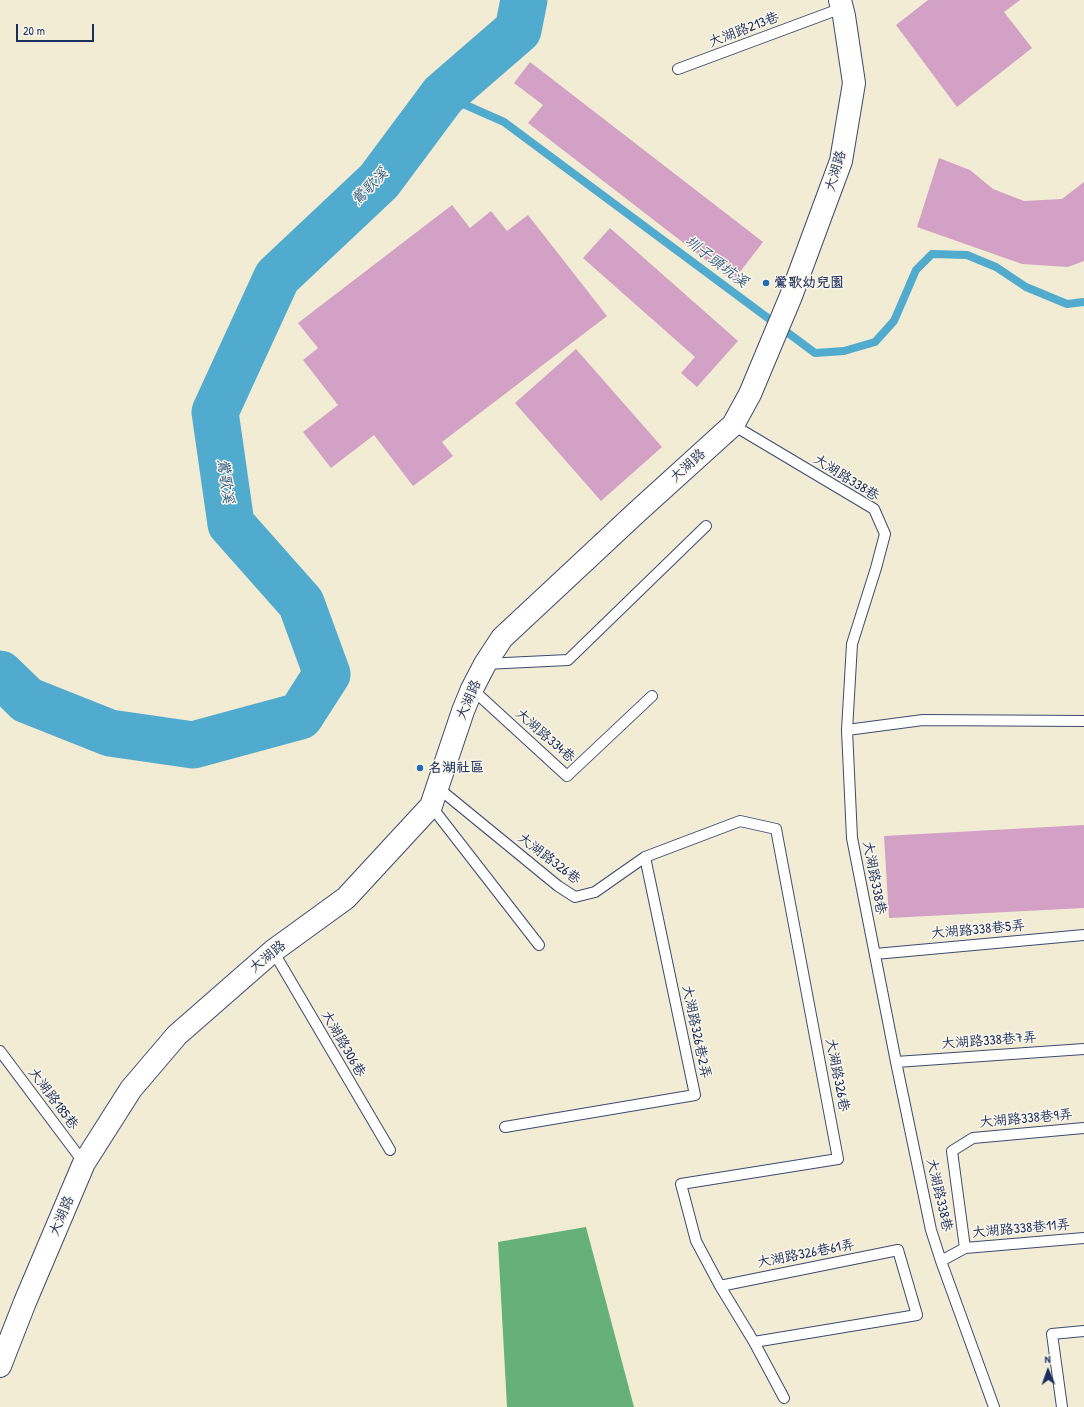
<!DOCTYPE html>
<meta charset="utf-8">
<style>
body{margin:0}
#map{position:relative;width:1084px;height:1407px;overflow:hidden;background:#f2ecd5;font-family:"Patrick Hand",sans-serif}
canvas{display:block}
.north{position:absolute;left:1028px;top:1351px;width:40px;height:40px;-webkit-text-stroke:3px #fbf7ec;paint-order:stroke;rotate:358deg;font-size:11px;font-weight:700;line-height:16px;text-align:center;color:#1b2f5e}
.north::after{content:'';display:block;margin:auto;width:14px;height:18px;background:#1b2f5e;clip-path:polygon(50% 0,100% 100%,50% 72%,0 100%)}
.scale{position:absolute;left:16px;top:24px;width:78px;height:18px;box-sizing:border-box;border:2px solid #1b2f5e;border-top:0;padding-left:5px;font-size:12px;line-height:14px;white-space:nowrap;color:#1b2f5e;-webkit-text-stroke:3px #fbf7ec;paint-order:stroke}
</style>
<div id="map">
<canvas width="1084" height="1407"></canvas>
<div class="north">N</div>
<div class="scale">20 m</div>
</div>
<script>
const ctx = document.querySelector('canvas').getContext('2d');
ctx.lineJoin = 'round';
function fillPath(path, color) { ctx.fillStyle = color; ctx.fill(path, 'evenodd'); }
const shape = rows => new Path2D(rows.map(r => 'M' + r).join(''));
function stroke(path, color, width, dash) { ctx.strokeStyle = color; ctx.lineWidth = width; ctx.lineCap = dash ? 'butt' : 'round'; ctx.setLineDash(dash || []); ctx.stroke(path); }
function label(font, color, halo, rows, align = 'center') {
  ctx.font = font + ' "Patrick Hand","LXGW WenKai TC",sans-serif'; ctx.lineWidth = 3; ctx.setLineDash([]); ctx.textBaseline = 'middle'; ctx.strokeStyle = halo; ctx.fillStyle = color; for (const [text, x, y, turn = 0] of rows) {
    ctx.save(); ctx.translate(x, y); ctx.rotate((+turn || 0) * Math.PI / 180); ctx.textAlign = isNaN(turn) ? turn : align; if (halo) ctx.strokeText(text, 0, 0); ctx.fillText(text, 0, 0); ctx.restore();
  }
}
const forest = shape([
 [586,1227,634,1407,507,1407,498,1242]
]);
const stream = shape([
 [443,95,504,122,815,353,844,351,875,342,894,321,916,270,932,254,967,255,996,267,1026,287,1067,304,1084,302]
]);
const river = shape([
 [0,674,27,700,110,733,193,745,300,716,327,674,301,603,231,524,215,412,277,277,379,181,443,95,518,30,524,0]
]);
const building = shape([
 [928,0,1020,0,1004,12,1032,48,957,107,896,25],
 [530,62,763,242,733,281,528,123,543,105,514,83],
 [939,158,970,170,993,189,1024,201,1062,199,1084,182,1084,261,1068,267,1022,264,917,227],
 [452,205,470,228,491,211,507,231,528,215,607,316,442,442,453,456,413,486,374,435,331,468,303,432,338,405,303,360,318,348,298,323],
 [610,228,738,341,697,387,681,373,695,357,583,258],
 [576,349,662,447,601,501,515,403],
 [1084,825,1084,908,889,918,884,836]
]);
const lane = shape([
 [678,69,842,8],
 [733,425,874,509,885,534,876,568,852,644,847,730,852,838,896,1062,931,1230,941,1261,994,1407],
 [485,664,568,660,706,526],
 [472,689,567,776,652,696],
 [847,730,923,720,1084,721],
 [437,787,558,886,575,897,595,892,645,857,740,821,776,829,838,1159,681,1184,696,1241,720,1286,754,1342,917,1315,898,1250,720,1286],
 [431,806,539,945],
 [273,951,390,1150],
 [875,954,1084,935],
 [0,1051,84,1163],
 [896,1062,1084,1049],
 [505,1127,695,1095,645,857],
 [965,1248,952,1151,973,1138,1084,1128],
 [941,1261,965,1248,1084,1238],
 [754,1342,784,1398],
 [1062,1407,1052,1334,1084,1331]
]);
const secondary = shape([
 [0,1366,25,1302,84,1163,131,1089,177,1035,273,951,346,898,431,806,463,711,472,689,485,664,502,638,637,512,733,425,750,394,791,296,841,161,854,83,844,16,840,0]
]);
const markers = [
 [766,283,4,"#1f6fb2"],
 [420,768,4,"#1f6fb2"]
];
const streetNames = [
 ["大湖路213巷",744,30,-21],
 ["大湖路",836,171,-73],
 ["大湖路",688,466,-42],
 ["大湖路338巷",846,478,32],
 ["大湖路",469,700,-67],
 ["大湖路334巷",545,736,41],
 ["大湖路326巷",549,859,37],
 ["大湖路338巷",874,878,79],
 ["大湖路338巷5弄",978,930,-5],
 ["大湖路",268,957,-39],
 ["大湖路326巷2弄",696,1032,78],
 ["大湖路338巷7弄",989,1041,-4],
 ["大湖路306巷",343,1044,60],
 ["大湖路326巷",837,1075,79],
 ["大湖路185巷",53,1099,53],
 ["大湖路338巷9弄",1026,1119,-5],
 ["大湖路338巷",939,1195,77],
 ["大湖路",62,1216,-67],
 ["大湖路338巷11弄",1021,1229,-5],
 ["大湖路326巷61弄",806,1254,-11]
];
const poiNames = [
 ["鶯歌幼兒園",774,283],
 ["名湖社區",428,768]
];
const waterNames = [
 ["鶯歌溪",370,187,-46],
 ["圳子頭坑溪",716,262,37],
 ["鶯歌溪",225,481,82]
];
fillPath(forest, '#66b079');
stroke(stream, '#51abce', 8);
stroke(river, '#51abce', 47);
fillPath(building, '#d2a1c5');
stroke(lane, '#3b4b70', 12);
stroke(secondary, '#3b4b70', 24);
stroke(lane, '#fff', 10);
stroke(secondary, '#fff', 22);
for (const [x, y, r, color] of markers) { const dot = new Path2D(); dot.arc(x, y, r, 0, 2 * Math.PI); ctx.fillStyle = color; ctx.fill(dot); stroke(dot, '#fbf7ec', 1.5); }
label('14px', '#1b2f5e', '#fbf7ec', streetNames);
label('bold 14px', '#1b2f5e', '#fbf7ec', poiNames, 'left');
label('italic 15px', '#2e5a85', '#fbf7ec', waterNames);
</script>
